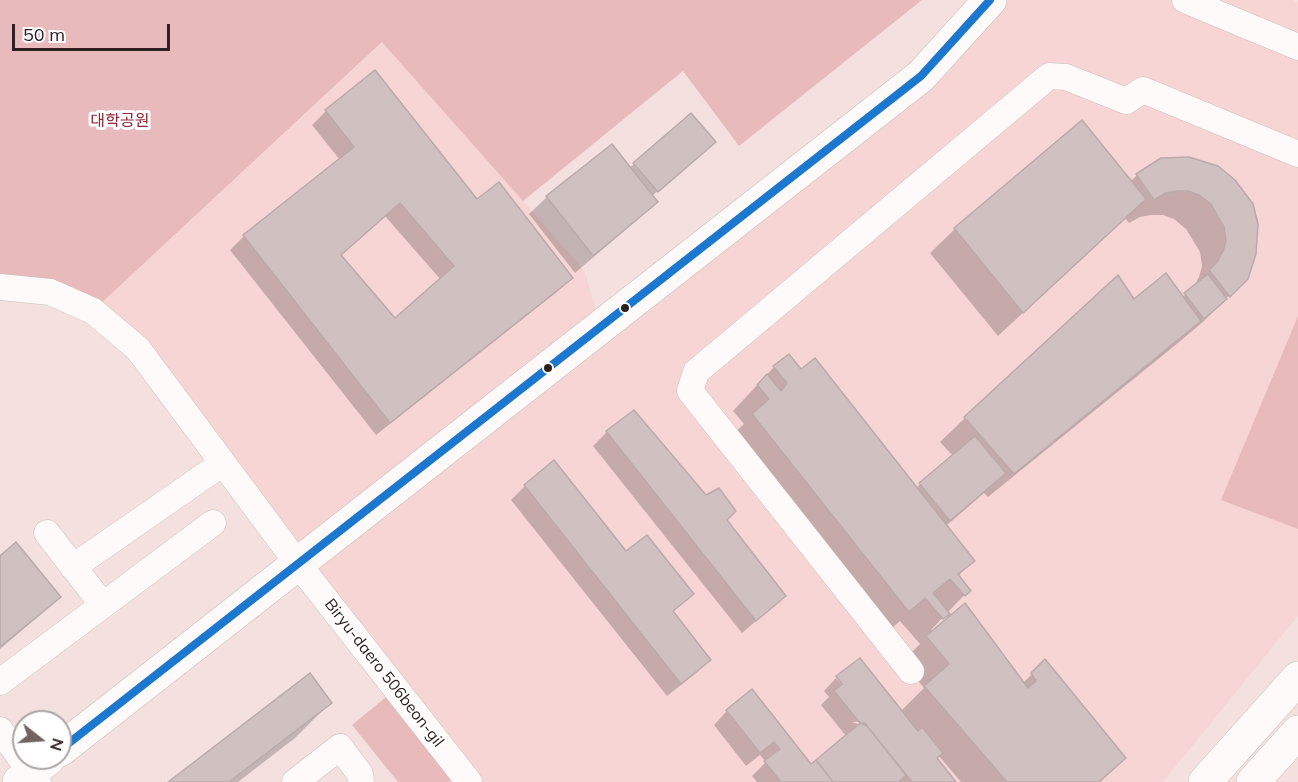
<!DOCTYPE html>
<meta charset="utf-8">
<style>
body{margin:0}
#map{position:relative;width:1298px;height:782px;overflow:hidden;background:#f5e0e0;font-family:Mulish,sans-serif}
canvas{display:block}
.north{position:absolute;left:12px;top:710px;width:60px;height:60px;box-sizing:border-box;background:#fff;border:2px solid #aba6a6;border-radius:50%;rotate:107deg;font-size:16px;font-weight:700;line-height:24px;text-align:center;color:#2e2020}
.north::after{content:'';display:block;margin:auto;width:21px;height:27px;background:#746363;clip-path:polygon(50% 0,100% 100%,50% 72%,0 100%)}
.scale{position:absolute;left:12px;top:24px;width:158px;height:27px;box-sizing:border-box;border:3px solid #2e2020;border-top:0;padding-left:8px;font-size:18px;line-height:21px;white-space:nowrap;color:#2e2020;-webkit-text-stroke:4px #fff;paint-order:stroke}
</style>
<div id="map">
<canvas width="1298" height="782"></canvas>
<div class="north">N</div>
<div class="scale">50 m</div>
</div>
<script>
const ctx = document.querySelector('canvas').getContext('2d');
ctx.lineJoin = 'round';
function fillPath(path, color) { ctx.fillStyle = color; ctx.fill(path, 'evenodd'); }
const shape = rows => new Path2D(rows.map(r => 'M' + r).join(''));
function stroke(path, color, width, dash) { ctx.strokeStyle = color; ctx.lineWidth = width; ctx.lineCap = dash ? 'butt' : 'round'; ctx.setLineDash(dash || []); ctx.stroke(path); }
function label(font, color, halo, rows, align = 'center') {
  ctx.font = font + ' Mulish,"Noto Sans KR",sans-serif'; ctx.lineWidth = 6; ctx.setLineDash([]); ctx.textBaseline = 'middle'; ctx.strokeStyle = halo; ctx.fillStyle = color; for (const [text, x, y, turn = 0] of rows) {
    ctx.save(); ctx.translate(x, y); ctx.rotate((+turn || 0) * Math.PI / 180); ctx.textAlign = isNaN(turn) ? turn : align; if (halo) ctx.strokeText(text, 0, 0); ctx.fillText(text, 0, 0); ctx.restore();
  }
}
const built = shape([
 [990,0,1293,0,1298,2,1298,616,1163,782,469,782,93,311,383,42,584,270,601,326]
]);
const green = shape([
 [0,0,922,0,739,146,683,71,523,201,382,42,96,308,0,276],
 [1298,316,1298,529,1221,500],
 [386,697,453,779,449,782,398,782,352,725]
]);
const shadow = shape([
 [375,72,477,201,571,277,558,291,376,435,230,250,244,236,340,160,312,125,326,111],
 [385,216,441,280,395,320,340,256],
 [700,155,652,196,656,202,638,219,575,273,529,214,547,197,629,168,634,164],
 [1217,167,1246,278,1204,321,1178,343,988,497,984,493,946,526,973,561,958,576,969,590,931,630,1023,683,1045,661,1124,758,1100,782,961,782,939,756,935,759,954,782,757,782,752,776,766,762,760,755,746,766,714,725,727,711,752,692,811,766,846,736,821,705,829,697,824,691,836,678,846,690,901,711,924,688,902,662,920,644,900,621,883,636,728,439,744,424,733,411,774,367,801,371,916,488,953,456,940,442,965,418,1134,301,1182,298,1193,288,1199,277,1202,266,1200,252,1186,229,1174,219,1163,215,1151,215,1140,217,1129,223,1125,218,998,336,930,253,955,229,1130,182,1137,175],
 [866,721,872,729,852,722],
 [634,412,725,520,770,609,742,633,593,446,607,432],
 [554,463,626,553,692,594,672,613,709,660,696,673,667,696,511,500,525,486],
 [0,558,59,596,41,614,0,649],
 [330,703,295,738,238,782,171,782]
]);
const building = shape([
 [375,70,477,199,499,182,573,278,390,423,243,235,354,147,325,110,375,70],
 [400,203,454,266,395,318,341,255,400,203],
 [691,113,716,142,658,192,633,163,691,113],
 [1082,120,1146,199,1023,313,954,228,1082,120],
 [612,144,658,202,593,256,546,196,612,144],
 [1189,157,1218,166,1235,180,1253,204,1258,224,1256,254,1248,279,1230,297,1209,270,1217,262,1223,251,1226,241,1224,227,1211,204,1199,195,1188,191,1177,191,1166,193,1154,200,1136,174,1161,158,1189,157],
 [1166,273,1201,321,1014,474,964,417,1118,275,1134,299,1166,273],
 [1208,274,1227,299,1204,319,1184,293,1208,274],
 [789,354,801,369,815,358,975,561,958,574,971,591,965,596,950,579,933,593,950,614,943,619,925,598,909,612,752,414,769,399,757,385,767,374,781,391,787,383,773,366,789,354],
 [634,410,706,495,719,488,736,511,727,520,786,596,756,621,606,431,634,410],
 [975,436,1006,473,950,521,919,483,975,436],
 [554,460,626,551,647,535,694,594,673,611,711,660,681,684,524,485,554,460],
 [16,542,61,597,0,647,0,556,16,542],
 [965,603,1028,688,1036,681,1031,673,1045,659,1126,758,1099,782,1007,782,924,686,949,664,926,636,965,603],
 [860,658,918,731,922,727,943,753,937,758,956,782,912,782,867,726,865,723,860,723,834,691,842,684,836,676,860,658],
 [310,673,332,703,229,782,168,782,310,673],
 [752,689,811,764,816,760,833,782,781,782,764,761,780,749,774,742,760,753,726,710,752,689],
 [860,723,867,726,906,775,899,782,833,782,816,760,860,723]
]);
const minor = shape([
 [1185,0,1298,47],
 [0,287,50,292,93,311,138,349,298,564,469,782],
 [47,533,103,605],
 [73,567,223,463],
 [911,671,690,391,696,372,1049,76,1066,77,1126,101,1143,90,1298,154],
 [0,682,213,523],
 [0,730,38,782],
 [295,782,340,747,360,774,361,782]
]);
const major = shape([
 [60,750,921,76,990,0],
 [19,782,49,758],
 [1205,782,1298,678],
 [1253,782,1298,732]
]);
const bus1 = shape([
 [60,750,921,76,990,0]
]);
const markers = [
 [625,308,5,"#2e2020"],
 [548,368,5,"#2e2020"]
];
const parkNames = [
 ["대학공원",120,121]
];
const streetNames = [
 ["Biryu-daero 506beon-gil",384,673,52]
];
fillPath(built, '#f8d5d5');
fillPath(green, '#e9babb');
fillPath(shadow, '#0003');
fillPath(building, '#d0c0c0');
stroke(building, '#baaaaa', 1.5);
stroke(minor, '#cebdbd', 27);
stroke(major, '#cebdbd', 34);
stroke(minor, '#fefafa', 26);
stroke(major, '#fefafa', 33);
stroke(bus1, '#1c78cf', 8);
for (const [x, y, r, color] of markers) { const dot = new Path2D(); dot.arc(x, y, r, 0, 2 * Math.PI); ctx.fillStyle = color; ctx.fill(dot); stroke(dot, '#fff', 2); }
label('16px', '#902733', '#fff', parkNames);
label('16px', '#2e2020', '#fff', streetNames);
</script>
